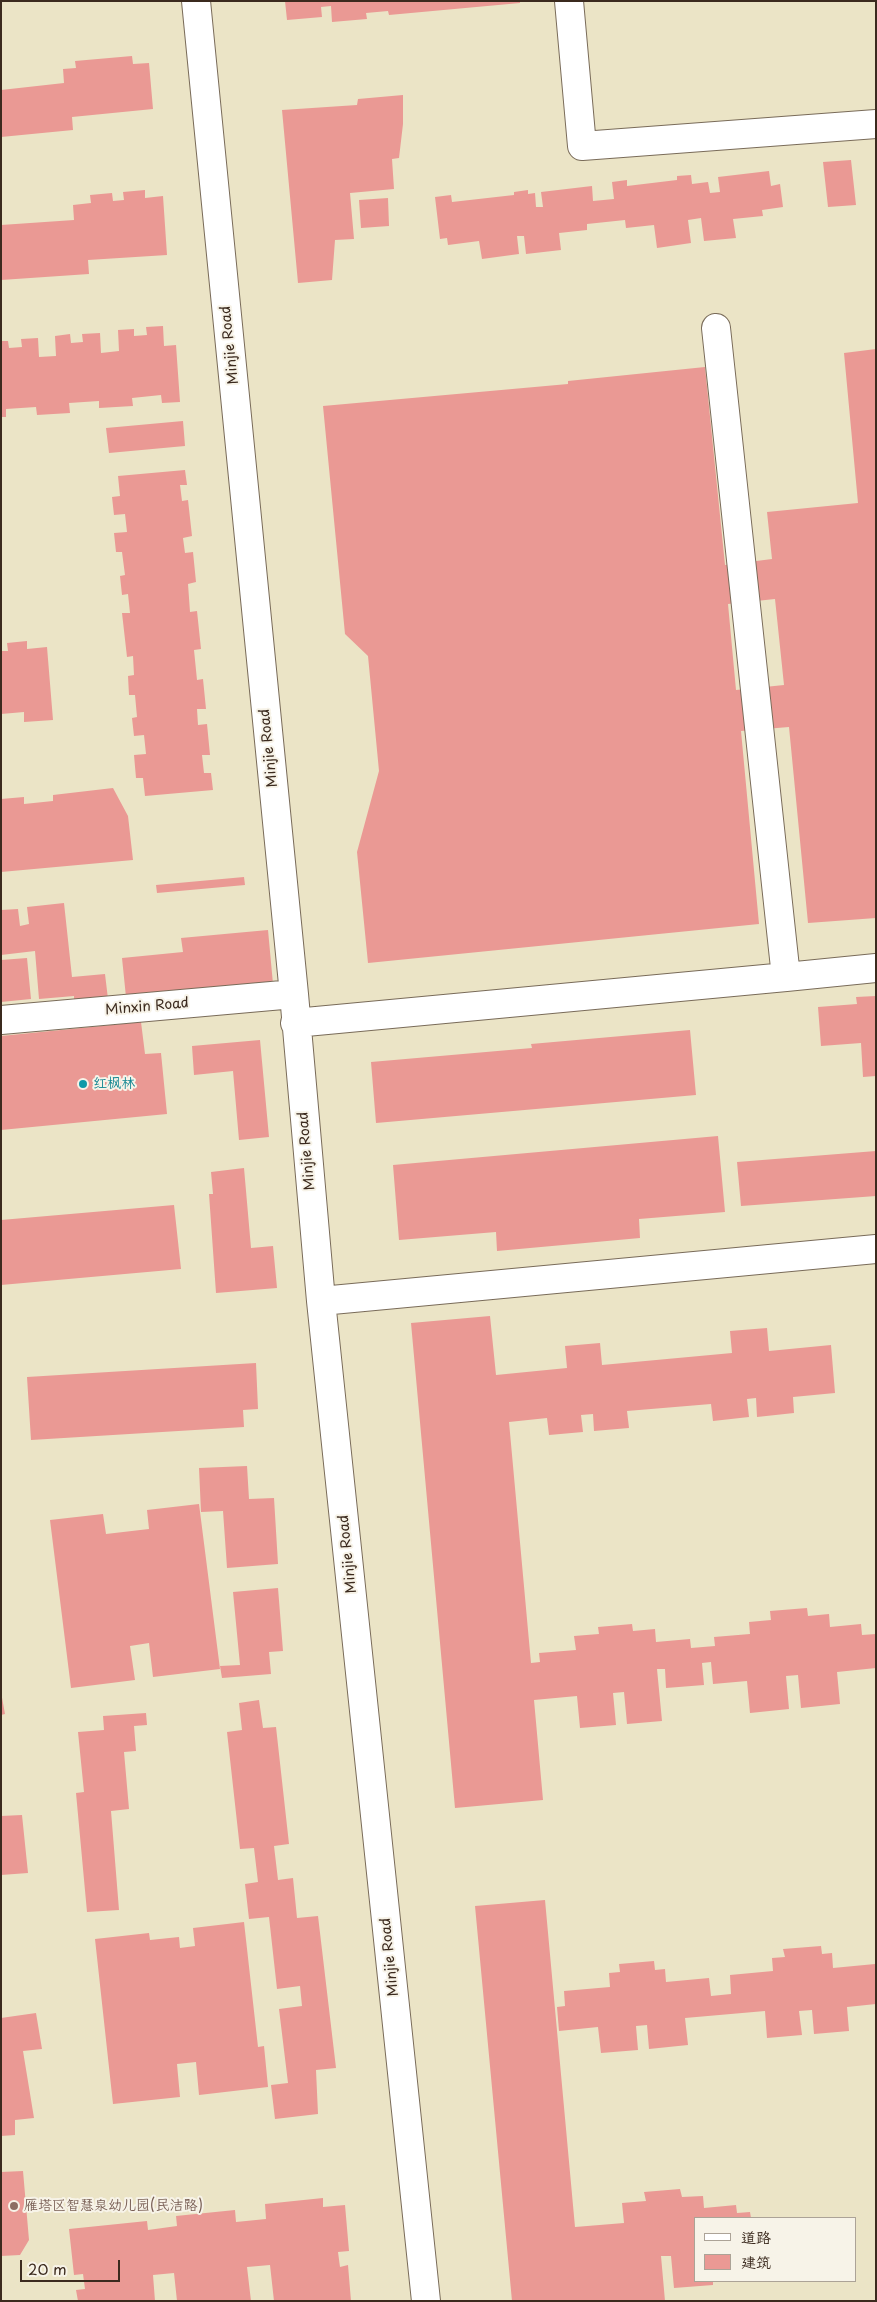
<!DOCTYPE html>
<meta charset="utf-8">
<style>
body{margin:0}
#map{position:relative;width:877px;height:2302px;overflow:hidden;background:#ebe4c6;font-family:"Playpen Sans","LXGW WenKai TC",sans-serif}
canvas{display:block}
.frame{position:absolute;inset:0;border:2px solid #3b2a1e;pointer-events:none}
.legend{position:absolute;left:694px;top:2217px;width:162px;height:65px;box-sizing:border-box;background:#f7f3e8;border:1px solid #aca397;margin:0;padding:6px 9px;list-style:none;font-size:15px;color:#3b2a1e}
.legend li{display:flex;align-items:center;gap:10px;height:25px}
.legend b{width:25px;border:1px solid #aca397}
.scale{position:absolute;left:20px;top:2260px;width:100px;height:22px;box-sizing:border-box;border:2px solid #3b2a1e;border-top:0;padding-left:6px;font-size:15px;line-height:18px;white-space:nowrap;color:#3b2a1e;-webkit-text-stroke:4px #f7f3e8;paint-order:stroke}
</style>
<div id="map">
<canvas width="877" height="2302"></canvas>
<div class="frame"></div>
<ul class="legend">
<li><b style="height:6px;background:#fff"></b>道路</li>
<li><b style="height:14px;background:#ea9994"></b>建筑</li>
</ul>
<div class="scale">20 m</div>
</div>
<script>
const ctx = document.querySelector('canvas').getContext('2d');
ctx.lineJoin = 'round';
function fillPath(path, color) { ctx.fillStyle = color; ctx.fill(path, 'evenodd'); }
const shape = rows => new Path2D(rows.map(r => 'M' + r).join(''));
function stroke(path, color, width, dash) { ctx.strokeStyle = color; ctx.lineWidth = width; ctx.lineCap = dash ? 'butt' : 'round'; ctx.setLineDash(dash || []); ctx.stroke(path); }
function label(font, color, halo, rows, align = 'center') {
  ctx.font = font + ' "Playpen Sans","LXGW WenKai TC",sans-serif'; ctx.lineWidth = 4; ctx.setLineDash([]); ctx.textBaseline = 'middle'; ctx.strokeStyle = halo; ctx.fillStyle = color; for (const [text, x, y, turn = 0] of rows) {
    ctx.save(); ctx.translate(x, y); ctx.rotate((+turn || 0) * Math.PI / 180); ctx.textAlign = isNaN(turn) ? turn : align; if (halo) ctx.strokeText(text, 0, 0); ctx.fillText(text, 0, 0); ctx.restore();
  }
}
const building = shape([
 [285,1,520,1,520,3,389,15,388,11,366,13,367,19,332,22,331,6,321,7,322,17,287,20],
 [132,56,133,64,149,63,153,109,72,117,73,130,1,137,1,90,64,83,63,69,76,68,75,61],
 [403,95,403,124,399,158,392,159,394,189,350,193,354,239,335,240,332,280,298,283,282,110,357,105,358,99],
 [851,160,856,205,828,207,823,162],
 [769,171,771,186,780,184,783,207,762,210,763,216,733,219,736,238,704,241,701,218,688,220,691,243,657,248,654,225,626,228,625,220,587,224,587,230,559,233,561,250,526,254,524,236,517,236,519,254,482,259,479,241,448,245,447,238,440,239,435,197,451,195,452,202,514,195,514,192,528,190,528,194,535,193,536,207,543,207,541,192,592,186,593,201,614,199,612,182,627,180,627,186,677,180,677,176,691,175,692,184,708,182,710,193,720,192,718,177],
 [145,190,145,198,163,196,167,255,88,260,89,274,1,280,1,225,74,220,73,205,91,203,90,195,112,193,113,201,124,200,123,192],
 [388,198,389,226,361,228,359,200],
 [163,326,164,346,176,345,180,402,162,403,161,395,132,398,133,406,99,408,99,401,69,403,70,413,37,415,36,407,6,409,6,417,1,417,1,341,8,341,9,348,22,347,21,339,38,338,39,357,56,356,55,336,70,334,71,343,83,342,82,334,100,333,101,353,119,351,118,330,134,329,134,336,147,335,146,327],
 [876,349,876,918,808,923,789,727,741,731,759,924,368,963,357,852,379,771,368,656,345,634,323,406,568,384,568,381,705,367,725,565,772,559,767,512,858,503,844,353],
 [775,599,784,685,736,690,728,604],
 [183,421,185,446,109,453,106,428],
 [185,470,187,485,180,485,182,501,188,500,192,536,183,538,185,553,193,552,196,582,188,584,190,612,197,611,201,649,194,650,197,680,203,679,206,709,197,709,198,725,207,724,210,755,202,755,204,773,211,773,213,790,145,796,143,778,136,778,134,755,146,754,144,735,134,736,132,718,137,717,135,695,129,695,128,676,134,675,133,656,127,657,122,613,130,613,128,594,122,595,120,576,125,575,122,552,116,552,114,533,127,532,125,514,114,515,112,497,120,496,118,476],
 [27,641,27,649,47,647,53,720,24,722,24,712,1,714,1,651,8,651,7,643],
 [113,788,128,816,133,860,1,872,1,799,24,797,24,804,53,801,53,795],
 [244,877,245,885,157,893,156,885],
 [64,903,72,977,105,974,108,999,74,1002,74,996,39,999,35,951,1,955,1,910,18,909,20,926,29,924,27,907],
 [268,930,273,984,126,997,122,958,183,952,181,938],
 [27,958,31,999,1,1002,1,960],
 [876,996,876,1076,863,1077,861,1043,821,1046,818,1007,857,1004,856,997],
 [141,1022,145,1054,161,1053,167,1114,1,1130,1,1036],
 [690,1030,696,1095,376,1123,371,1062,532,1048,531,1044],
 [260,1040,269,1137,239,1140,233,1071,194,1075,192,1046],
 [718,1136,725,1212,639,1219,640,1238,497,1251,496,1232,399,1240,393,1165],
 [876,1151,876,1196,741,1206,737,1162],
 [244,1168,251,1248,273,1246,277,1288,216,1293,209,1194,213,1194,211,1172],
 [174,1205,181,1269,1,1285,1,1220],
 [490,1316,496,1375,567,1368,565,1346,600,1343,602,1365,732,1353,730,1331,767,1328,769,1351,831,1345,835,1393,793,1397,794,1413,757,1417,756,1398,747,1399,749,1417,713,1421,711,1404,627,1411,629,1428,594,1431,593,1414,581,1415,583,1432,549,1435,547,1418,509,1422,531,1663,540,1662,539,1653,576,1650,574,1636,599,1634,598,1627,632,1624,633,1631,655,1629,656,1642,690,1639,691,1648,715,1646,714,1637,750,1634,749,1622,771,1620,770,1611,807,1608,808,1616,829,1614,830,1627,861,1624,862,1635,876,1634,876,1668,837,1672,840,1704,801,1708,798,1675,786,1676,789,1709,750,1713,747,1681,713,1684,711,1662,702,1663,704,1685,666,1688,665,1669,657,1669,662,1721,627,1724,624,1692,613,1693,616,1725,580,1728,577,1696,534,1700,543,1800,455,1808,411,1323],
 [256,1363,258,1409,243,1410,244,1427,31,1440,27,1377],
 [247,1466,249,1499,274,1498,278,1564,227,1568,223,1511,201,1512,199,1468],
 [199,1504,220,1669,153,1677,149,1643,130,1646,135,1680,71,1688,50,1520,103,1514,106,1534,149,1529,147,1510],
 [278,1588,283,1651,269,1652,271,1674,222,1678,220,1666,240,1665,233,1592],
 [1,1692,5,1714,1,1715],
 [259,1700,263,1728,276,1727,289,1844,274,1846,278,1880,293,1878,297,1918,318,1916,336,2068,316,2070,318,2114,275,2119,271,2085,288,2083,279,2009,302,2006,300,1986,277,1989,269,1917,249,1919,245,1884,258,1882,254,1848,240,1849,227,1732,242,1730,239,1703],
 [146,1713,147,1725,134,1726,136,1751,124,1752,129,1809,111,1811,119,1910,87,1912,76,1793,84,1792,78,1732,104,1730,103,1716],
 [22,1815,28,1873,1,1875,1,1816],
 [545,1900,575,2227,624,2223,622,2203,646,2201,644,2192,680,2189,682,2197,703,2196,704,2208,736,2205,737,2213,750,2212,751,2218,696,2218,696,2281,713,2281,713,2285,674,2288,671,2256,661,2256,665,2301,512,2301,475,1906],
 [244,1922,258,2047,264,2046,268,2087,199,2095,196,2062,177,2064,180,2097,113,2104,95,1939,149,1933,150,1940,179,1937,180,1948,195,1946,193,1928],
 [821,1946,822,1954,832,1953,833,1968,875,1964,876,2004,847,2007,849,2031,814,2034,812,2010,799,2011,802,2035,767,2038,765,2011,685,2018,688,2045,649,2049,647,2025,636,2026,638,2050,601,2053,598,2027,559,2031,557,2007,565,2006,564,1991,610,1987,609,1973,620,1972,619,1964,654,1961,655,1970,665,1969,666,1982,709,1978,711,1996,731,1994,730,1975,773,1971,772,1958,785,1957,783,1949],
 [36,2013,42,2049,23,2051,34,2118,15,2120,15,2135,1,2136,1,2018],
 [23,2171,29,2240,20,2255,1,2256,1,2172],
 [323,2198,323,2207,345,2205,349,2251,338,2252,340,2267,348,2265,351,2301,274,2301,270,2265,247,2267,251,2301,177,2301,174,2273,153,2275,155,2301,78,2301,76,2290,85,2289,83,2274,74,2275,69,2229,147,2221,148,2230,177,2226,176,2216,235,2210,236,2222,266,2219,265,2204]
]);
const minor = shape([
 [196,1,294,994,321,1301,426,2301],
 [569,1,582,146,876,124],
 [786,977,876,968],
 [1,1020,294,994],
 [295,1023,786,977,716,328],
 [321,1301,876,1249]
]);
const markers = [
 [83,1084,5,"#0f9aa8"],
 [14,2206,5,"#8d6e63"]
];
const streetNames = [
 ["Minjie Road",230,345,-96],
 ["Minjie Road",269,748,-96],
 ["Minxin Road",147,1007,-5],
 ["Minjie Road",307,1151,-95],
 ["Minjie Road",348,1554,-96],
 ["Minjie Road",390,1957,-96]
];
const cultureNames = [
 ["红枫林",93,1084]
];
const educationNames = [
 ["雁塔区智慧泉幼儿园(民洁路)",24,2206]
];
fillPath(building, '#ea9994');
stroke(minor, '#796b59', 30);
stroke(minor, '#fff', 28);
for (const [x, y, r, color] of markers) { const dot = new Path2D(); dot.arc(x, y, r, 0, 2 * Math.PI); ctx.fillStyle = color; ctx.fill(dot); stroke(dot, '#f7f3e8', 2); }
label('14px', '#3b2a1e', '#f7f3e8', streetNames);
label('14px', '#0d838f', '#f7f3e8', cultureNames, 'left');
label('14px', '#785e54', '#f7f3e8', educationNames, 'left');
</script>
